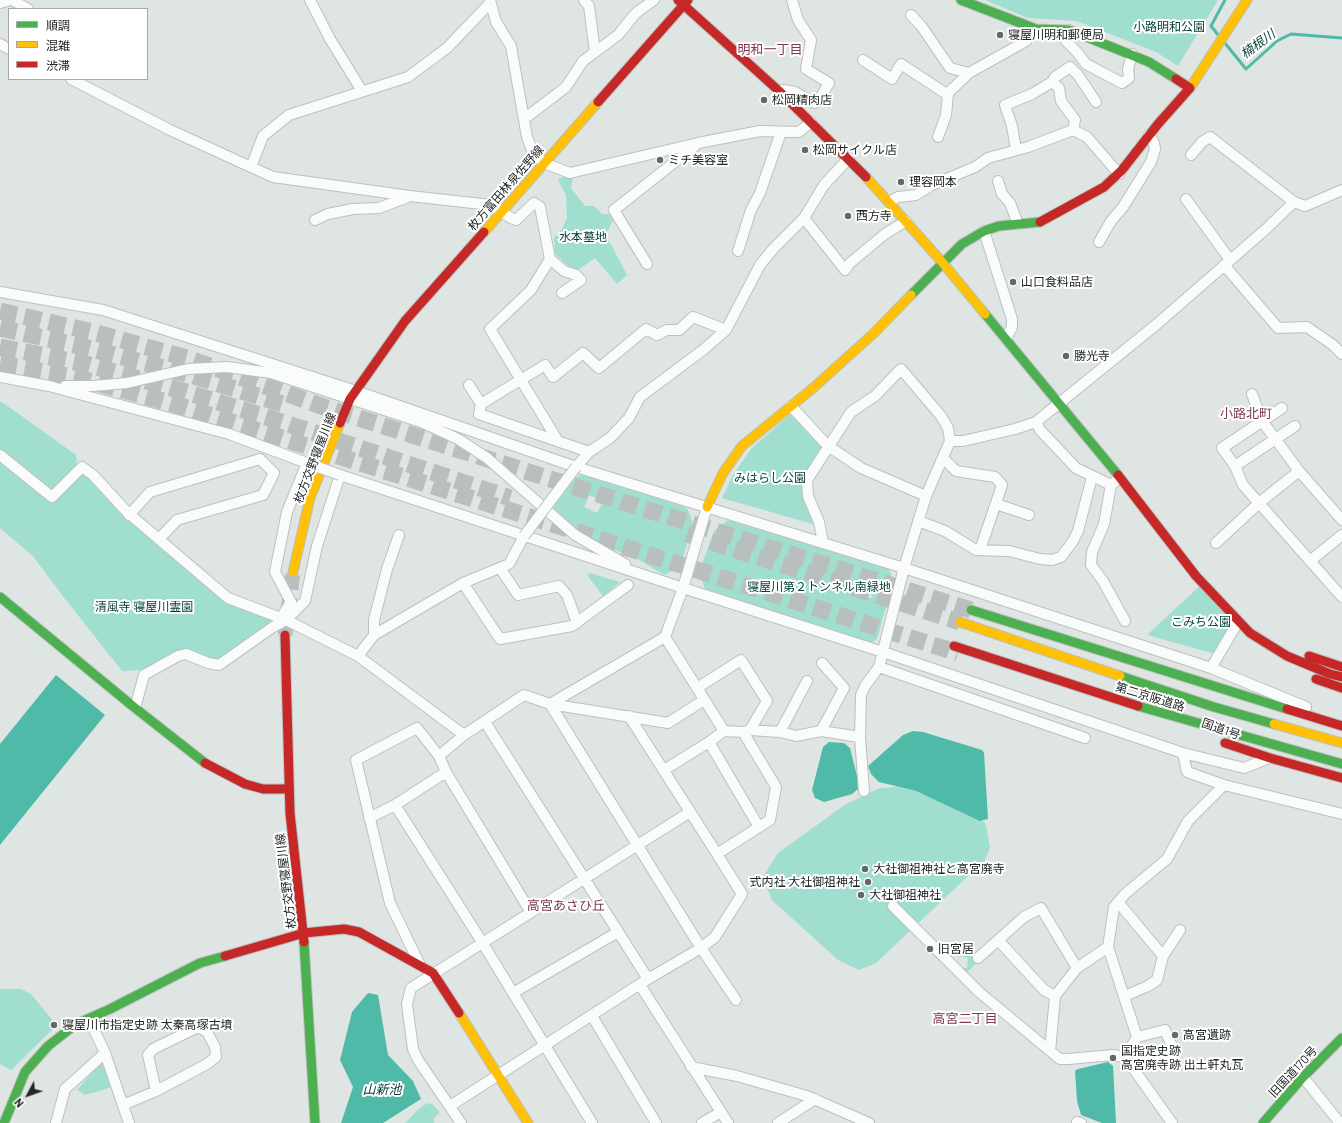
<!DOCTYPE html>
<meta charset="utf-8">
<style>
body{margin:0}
#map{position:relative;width:1342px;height:1123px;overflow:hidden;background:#dee5e3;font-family:Barlow,"Noto Sans JP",sans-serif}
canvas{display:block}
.legend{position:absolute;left:8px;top:8px;width:140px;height:72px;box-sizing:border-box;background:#fff;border:1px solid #a6a8a8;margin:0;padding:5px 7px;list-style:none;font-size:12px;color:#212625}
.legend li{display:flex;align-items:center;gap:8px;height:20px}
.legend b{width:20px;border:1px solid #a6a8a8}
.north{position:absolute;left:8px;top:1075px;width:40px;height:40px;-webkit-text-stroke:3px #fff;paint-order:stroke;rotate:229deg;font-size:11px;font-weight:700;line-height:16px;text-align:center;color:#212625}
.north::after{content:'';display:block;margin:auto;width:14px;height:18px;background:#212625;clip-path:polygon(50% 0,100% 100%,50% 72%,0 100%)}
</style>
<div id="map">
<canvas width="1342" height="1123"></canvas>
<ul class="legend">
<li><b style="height:5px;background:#4caf50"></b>順調</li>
<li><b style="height:5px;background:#ffc107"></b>混雑</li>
<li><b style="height:5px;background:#c62828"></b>渋滞</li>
</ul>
<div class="north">N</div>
</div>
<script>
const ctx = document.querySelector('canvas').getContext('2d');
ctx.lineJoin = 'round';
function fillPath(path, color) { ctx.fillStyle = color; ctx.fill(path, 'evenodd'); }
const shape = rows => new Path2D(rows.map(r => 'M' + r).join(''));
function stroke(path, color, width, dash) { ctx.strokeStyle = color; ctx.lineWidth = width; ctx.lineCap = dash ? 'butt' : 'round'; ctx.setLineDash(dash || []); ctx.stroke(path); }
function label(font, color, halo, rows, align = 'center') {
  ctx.font = font + ' Barlow,"Noto Sans JP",sans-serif'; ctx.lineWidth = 4; ctx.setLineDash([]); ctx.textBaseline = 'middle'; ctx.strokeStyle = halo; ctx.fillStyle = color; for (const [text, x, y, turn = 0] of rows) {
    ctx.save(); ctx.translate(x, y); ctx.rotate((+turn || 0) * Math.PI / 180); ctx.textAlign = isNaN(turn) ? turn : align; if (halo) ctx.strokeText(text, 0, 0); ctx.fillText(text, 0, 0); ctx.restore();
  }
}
const green = shape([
 [985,0,1218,0,1178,66,1156,52,1077,21,1028,18],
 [573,175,571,188,585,206,594,206,602,214,609,214,613,220,606,235,627,275,617,284,595,258,575,272,555,254,554,238,562,229,567,218,566,195,558,180,564,176],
 [0,402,2,402,76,455,77,465,154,543,225,601,273,620,215,661,184,652,143,670,122,671,62,595,33,556,0,528],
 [790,414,824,447,802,479,813,524,722,498,733,475,751,449],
 [585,474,687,508,693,523,680,567,664,575,638,559,609,548,589,537,566,520,553,507,574,478],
 [589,495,603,501,597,513,584,507],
 [728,520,889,568,893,582,877,639,869,644,705,589,699,573,714,531],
 [860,582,865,582,871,588,872,598,859,597],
 [590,573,620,582,603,596,587,575],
 [1203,583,1238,622,1219,655,1147,635],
 [897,787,915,791,932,798,984,822,986,825,990,848,985,860,876,963,859,970,838,960,772,900,763,877,778,853,846,804,880,788],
 [963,943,979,961,966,973,961,968,967,968,968,958,950,955],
 [0,989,21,989,31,994,54,1022,55,1027,11,1070,0,1064],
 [101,1062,112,1087,85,1095,77,1090],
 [429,1103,433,1105,440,1112,434,1118,434,1123,405,1123,422,1106]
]);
const water = shape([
 [56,675,105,715,0,845,0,744],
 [913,731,923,732,982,750,984,753,988,819,980,821,916,791,879,782,871,774,868,766,903,735],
 [829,742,844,743,850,748,857,776,858,789,852,794,824,802,815,798,812,790,823,747],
 [368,993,378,995,388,1055,413,1081,421,1099,383,1123,341,1123,353,1087,340,1060,352,1012],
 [1108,1062,1113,1066,1116,1123,1102,1123,1081,1115,1077,1101,1075,1071,1078,1069]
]);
const stream = shape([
 [1219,36,1211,26,1225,0],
 [1224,42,1246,69,1277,41,1291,34,1342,38]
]);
const primaryTunnel = shape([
 [285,635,293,572]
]);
const highwayTunnel = shape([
 [0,311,93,332,187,358,324,407,680,520,971,610],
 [0,328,88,348,191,375,289,406],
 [0,347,86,364,186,392,285,423,510,498],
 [0,364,79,378,181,406,958,653],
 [687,534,960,622]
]);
const street = shape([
 [12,0,28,9],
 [310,0,330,39,362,91],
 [490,0,496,22,511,46,527,137,533,153,544,163,570,173,698,143,760,131,799,132,811,122],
 [584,0,589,6,595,52],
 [0,3,11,0],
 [911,15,922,27,950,68,969,73],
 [1069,30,1066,41,1077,52,1086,64,1122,83,1129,78,1128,69,1132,54],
 [0,44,9,49],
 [863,60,892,79,901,64,948,95],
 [71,79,170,130,273,177,410,196,491,205,511,218,516,220,534,203,540,207,550,259,531,290,490,329,558,441],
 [1052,82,1055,77,1070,67,1078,75,1096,102],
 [779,91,784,90,795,92,814,103,819,100,829,83,806,69,811,40,798,20,792,0],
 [524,119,566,87,583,61,618,35,636,13,654,0],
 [938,137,946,115,948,93,969,73,1026,41,1032,28],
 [1016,150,1012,126,1005,105,1032,94,1052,82,1059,88,1061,101,1075,120,1073,130],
 [1191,155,1202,142,1210,137,1294,202],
 [251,167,263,136,289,115,408,77,447,48,490,3],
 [998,181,1002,194,1010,203,1018,224],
 [1186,199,1230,260],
 [889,202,898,197,916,195,932,185,975,167,988,158,1028,147,1073,130,1087,137,1119,174],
 [804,218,845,270,850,263,885,234,906,221],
 [315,220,328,214,353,209,379,208,408,197],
 [984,231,1012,319,1012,327,1006,339],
 [1099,242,1111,221,1123,207,1151,162,1155,149,1154,143,1149,135],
 [738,251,751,210,760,193,781,132],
 [550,259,564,271,576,275,581,280,562,293],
 [647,264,614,210,695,146],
 [1224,265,1278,328,1307,327,1333,345,1342,354],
 [0,292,103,310,356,391,576,467,904,568,1211,668,1306,707],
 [0,377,49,386,229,434,307,463,287,512,275,572,291,602,284,613,286,620,358,656,464,735,524,695,550,704,665,637,683,588,707,507],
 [469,385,481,404,479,414,589,452],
 [65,386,93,386,127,383,188,369,227,367,271,373,421,422,458,439,487,458,575,535,625,564],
 [1252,394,1262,421,1299,471,1342,520],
 [481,404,545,365,553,377,583,353,599,368,646,329,657,335,667,330,679,330,693,317,726,330],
 [791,406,828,446,861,468,926,496],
 [1282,408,1222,448,1235,466,1243,485,1342,597],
 [1036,422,1040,430,1076,468,1111,485,1115,482],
 [950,441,963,441,1015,429,1036,422,1157,324,1266,229,1294,202,1305,206,1342,190],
 [0,455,52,497,82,467,93,475,127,512,228,598,286,620,273,627,219,665,208,663,186,654,178,656,144,675,135,708],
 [943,458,956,471,995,477,1002,485,980,550],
 [1235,466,1295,426],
 [576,467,589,452,610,438,629,418,640,397,703,350,726,330,760,265,773,249,804,218,824,185,849,158],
 [1111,485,1104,524,1092,552,1091,565,1103,581,1125,621],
 [996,504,1029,515],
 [129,515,150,492,260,459,274,473,263,495,177,520,159,539],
 [918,521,945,531,976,550,1009,551,1040,559,1052,560,1061,557,1073,541,1078,531,1092,477],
 [823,543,819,522,808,496,807,480,851,412,875,396,901,369,941,416,948,428,950,441,926,496,904,568,879,667,865,686,861,695,860,737,864,791],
 [1216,543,1259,503,1299,471],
 [1310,561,1342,535],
 [500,568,518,595,559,586,567,595,577,623],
 [463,583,500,639,572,626,628,585],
 [286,620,305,601,317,546,340,475,683,588,883,652,1183,753,1244,768,1269,758],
 [374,635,374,620,387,569,399,535],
 [358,656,374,635,463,583,509,564,524,536],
 [879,667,1085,738],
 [1211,668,1238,622],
 [697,688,741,660,767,701,750,730],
 [550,704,701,948,736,1000],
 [550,704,668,723,704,700],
 [629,716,717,854],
 [485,722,648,979],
 [821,731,844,688,822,663],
 [745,732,750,730,780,732,796,736,821,731,860,737],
 [780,732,807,681],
 [464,735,439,756,446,772,395,805,482,942,592,1123],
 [709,742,759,827],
 [1183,753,1187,772,1224,785,1342,814],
 [664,770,709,742,724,731],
 [446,772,530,911],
 [369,818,395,805],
 [1118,902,1163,956],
 [893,906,979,992,1055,1055,1060,1059,1068,1059,1113,1055,1125,1057],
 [998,940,1044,990,1055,996],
 [978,958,1024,917,1041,908,1077,968],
 [419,963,390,903,356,760,417,728,439,756],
 [640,985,728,1123],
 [513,993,618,932],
 [1125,996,1148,986,1157,980,1163,956,1180,930],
 [592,1016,656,1123],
 [89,1019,105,1053,129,1123],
 [1137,1037,1108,947,1114,907,1125,894,1167,859,1188,821,1224,785],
 [1171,1044,1165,1030,1137,1037,1125,1057,1172,1123],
 [1050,1051,1055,996,1077,968,1108,947],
 [691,1067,737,1076,807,1096,869,1123],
 [1303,1077,1340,1123],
 [123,1105,156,1091,207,1064,216,1057,215,1047,207,1032,198,1027,153,1049,148,1055,156,1091],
 [450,1106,648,979,701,948,715,937,742,894,717,854,770,820,776,787,743,732,724,731,665,637],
 [1077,1122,1081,1123],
 [56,1123,65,1089,105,1053],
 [461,1123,418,1060,413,1049,407,1004,411,988,690,812],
 [702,1123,721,1112],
 [778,1123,815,1099]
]);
const fast = shape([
 [961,0,1036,29,1069,30,1149,62,1176,79],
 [911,295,962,244,984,231,999,226,1040,222],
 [985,314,1118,475],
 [0,597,135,708,205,763],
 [971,610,1287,709],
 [1120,676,1214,707,1274,724],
 [1138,706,1342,764],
 [304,942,315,1123],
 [4,1123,25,1072,48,1046,76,1024,110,1009,200,963,225,956],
 [1263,1123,1303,1077,1342,1038]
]);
const slow = shape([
 [1190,88,1247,0],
 [866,177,942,262,985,314],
 [484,232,598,102],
 [707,507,723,473,742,446,812,389,873,334,911,295],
 [293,572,310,498,340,423],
 [960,622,1120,676],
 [1274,724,1342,743],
 [459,1013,528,1123]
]);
const jam = shape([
 [678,0,779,91,866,177],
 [598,102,688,0],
 [1040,222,1104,187,1122,170,1158,124,1190,88,1176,79],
 [340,423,350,399,405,321,484,232],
 [1118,475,1196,576,1250,633,1287,656,1330,674,1342,677],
 [285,635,290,813,304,942],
 [954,646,1138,706],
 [1309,656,1342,667],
 [1316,679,1342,688],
 [1287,709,1342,726],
 [1225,743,1270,758,1342,778],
 [205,763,245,784,263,789,289,789],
 [225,956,304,933,344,929,359,932,433,973,459,1013]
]);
const streetBridge = shape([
 [307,463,340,475],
 [524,536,576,467]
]);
const markers = [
 [1000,35,4,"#636968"],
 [764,100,4,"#636968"],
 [805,150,4,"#636968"],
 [660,160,4,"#636968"],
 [901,182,4,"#636968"],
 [848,216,4,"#636968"],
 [1013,282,4,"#636968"],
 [1066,356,4,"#636968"],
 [865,869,4,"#636968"],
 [868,882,4,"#636968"],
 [861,895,4,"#636968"],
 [930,949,4,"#636968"],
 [54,1025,4,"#636968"],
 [1175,1035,4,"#636968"],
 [1113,1058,4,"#636968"]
];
const parkNames = [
 ["小路明和公園",1169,27],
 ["水本墓地",583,237],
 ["みはらし公園",770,478],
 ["寝屋川第２トンネル南緑地",819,587],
 ["清風寺 寝屋川霊園",144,607],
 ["こみち公園",1201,622]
];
const poiNames = [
 ["寝屋川明和郵便局",1008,35],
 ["松岡精肉店",772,100],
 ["松岡サイクル店",813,150],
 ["ミチ美容室",668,160],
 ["理容岡本",909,182],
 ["西方寺",856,216],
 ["山口食料品店",1021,282],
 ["勝光寺",1074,356],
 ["大社御祖神社と高宮廃寺",873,869],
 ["式内社 大社御祖神社",860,882,"right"],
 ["大社御祖神社",869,895],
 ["旧宮居",938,949],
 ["寝屋川市指定史跡 太秦高塚古墳",62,1025],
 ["高宮遺跡",1183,1035],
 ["国指定史跡",1121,1051],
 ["高宮廃寺跡 出土軒丸瓦",1121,1065]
];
const streetNames = [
 ["枚方富田林泉佐野線",506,188,-49],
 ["枚方交野寝屋川線",315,458,-69],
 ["第二京阪道路",1150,697,17],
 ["国道1号",1221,729,19],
 ["枚方交野寝屋川線",286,881,-97],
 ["旧国道170号",1293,1072,-47]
];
const waterNames = [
 ["楠根川",1258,44,-36],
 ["山新池",382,1090]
];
const neighbourhoodNames = [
 ["明和一丁目",770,50],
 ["小路北町",1246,414],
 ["高宮あさひ丘",566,906],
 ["高宮二丁目",965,1019]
];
fillPath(green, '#a0ded0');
fillPath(water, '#50baa8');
stroke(stream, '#50baa8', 3);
stroke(primaryTunnel, '#b8bfbd', 15, [15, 8]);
stroke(highwayTunnel, '#b8bfbd', 17, [17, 8]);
stroke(street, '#bcc1bf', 12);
stroke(fast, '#bcc1bf', 11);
stroke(slow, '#bcc1bf', 11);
stroke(jam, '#bcc1bf', 11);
stroke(street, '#fafbfb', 10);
stroke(fast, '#4caf50', 9);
stroke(slow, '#ffc107', 9);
stroke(jam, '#c62828', 9);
stroke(streetBridge, '#bcc1bf', 12, []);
stroke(streetBridge, '#fafbfb', 10);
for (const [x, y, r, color] of markers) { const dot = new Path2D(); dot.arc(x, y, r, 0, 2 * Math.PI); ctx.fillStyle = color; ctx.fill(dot); stroke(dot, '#fff', 1.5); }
label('12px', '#023e34', '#fff', parkNames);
label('12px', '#212625', '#fff', poiNames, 'left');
label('12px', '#212625', '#fff', streetNames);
label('italic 13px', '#003c32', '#fff', waterNames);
label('13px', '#7d3954', '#fff', neighbourhoodNames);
</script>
